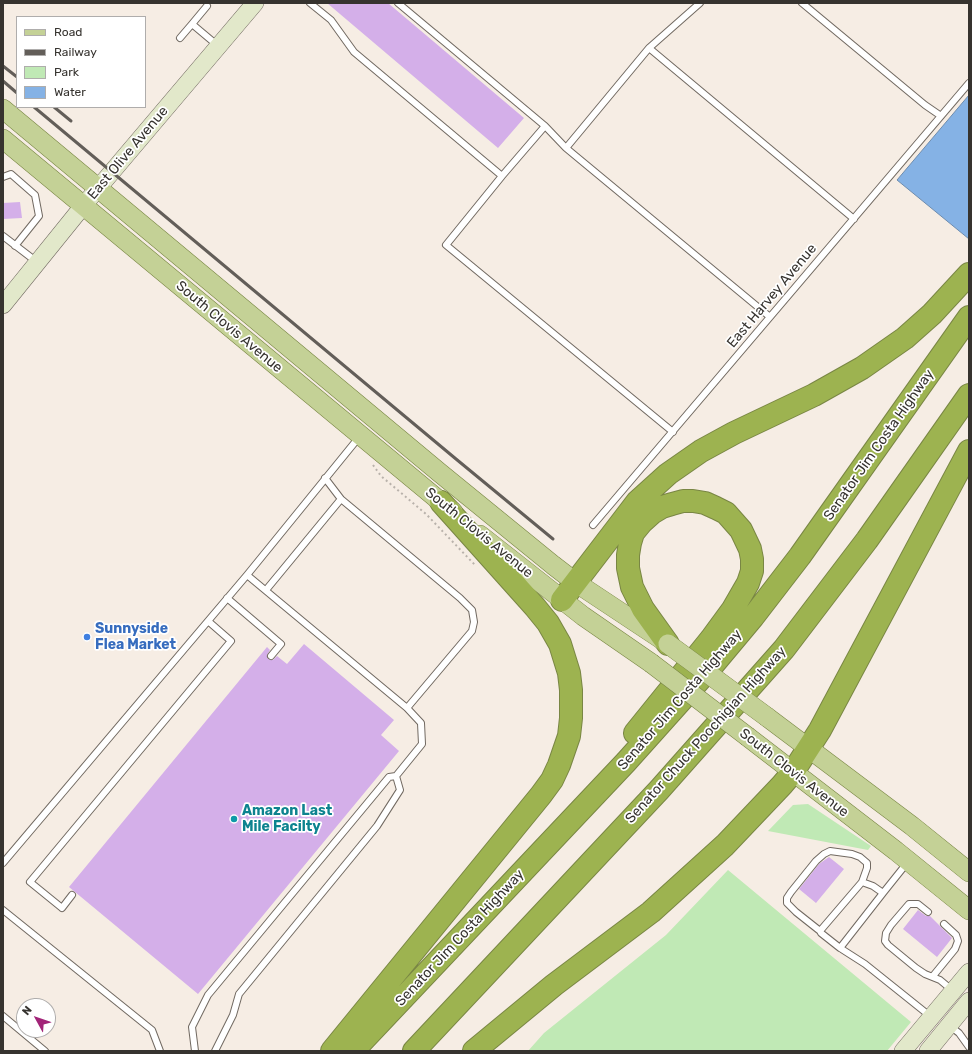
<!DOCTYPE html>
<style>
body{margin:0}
#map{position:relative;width:972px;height:1054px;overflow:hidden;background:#f6ede4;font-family:Rubik,sans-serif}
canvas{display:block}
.frame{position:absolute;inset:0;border:4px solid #36332f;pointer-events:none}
.legend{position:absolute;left:16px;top:16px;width:130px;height:92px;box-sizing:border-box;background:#fff;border:1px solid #afadac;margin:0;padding:5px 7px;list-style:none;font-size:12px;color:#36332f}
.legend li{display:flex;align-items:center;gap:8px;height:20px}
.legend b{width:20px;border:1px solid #afadac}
.north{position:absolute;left:16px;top:998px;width:40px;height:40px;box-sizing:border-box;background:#fff;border:1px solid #afadac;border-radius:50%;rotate:310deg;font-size:11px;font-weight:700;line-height:16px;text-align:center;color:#36332f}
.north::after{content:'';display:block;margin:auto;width:14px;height:18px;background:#a22478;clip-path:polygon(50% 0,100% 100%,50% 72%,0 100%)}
</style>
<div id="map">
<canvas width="972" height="1054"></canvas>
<div class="frame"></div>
<ul class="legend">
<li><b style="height:5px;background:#c4d196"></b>Road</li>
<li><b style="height:5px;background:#635e59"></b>Railway</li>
<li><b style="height:11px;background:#c0e9b5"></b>Park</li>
<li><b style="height:11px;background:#85b2e5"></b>Water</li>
</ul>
<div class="north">N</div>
</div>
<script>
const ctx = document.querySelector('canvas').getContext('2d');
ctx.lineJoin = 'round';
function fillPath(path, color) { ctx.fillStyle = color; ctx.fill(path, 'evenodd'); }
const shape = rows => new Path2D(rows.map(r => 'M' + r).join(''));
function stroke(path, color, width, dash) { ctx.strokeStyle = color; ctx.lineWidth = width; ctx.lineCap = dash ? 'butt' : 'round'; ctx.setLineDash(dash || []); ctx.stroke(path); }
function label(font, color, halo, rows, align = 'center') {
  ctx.font = font + ' Rubik,sans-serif'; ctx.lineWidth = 3.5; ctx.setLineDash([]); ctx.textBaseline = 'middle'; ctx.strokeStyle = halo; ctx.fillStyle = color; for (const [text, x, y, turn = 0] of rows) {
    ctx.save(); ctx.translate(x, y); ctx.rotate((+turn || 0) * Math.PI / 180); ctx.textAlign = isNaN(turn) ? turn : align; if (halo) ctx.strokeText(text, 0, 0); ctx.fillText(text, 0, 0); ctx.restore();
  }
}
const green = shape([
 [808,804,871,846,868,850,768,831,793,805],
 [728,870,911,1022,887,1051,528,1051,544,1033,666,935]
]);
const water = shape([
 [969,95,969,239,897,180,969,95]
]);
const building = shape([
 [327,3,388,3,524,118,498,148],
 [20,202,22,218,3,219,3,203],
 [304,644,394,720,381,735,399,751,198,994,69,887,267,647,270,650,267,655,268,659,273,660,277,656,287,664],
 [829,857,844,869,816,903,799,889,819,864],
 [918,910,926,916,930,916,952,938,937,957,903,929]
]);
const path = shape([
 [373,465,381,476,426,514,475,565]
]);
const lane = shape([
 [310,3,331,20,354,52,502,176,545,126,398,3],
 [802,3,925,105,941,116],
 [207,6,192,24,217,45],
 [180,38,192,24],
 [649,48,854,219],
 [545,126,566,148,649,48,700,3],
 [566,148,770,317],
 [502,176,446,245,673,432],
 [3,177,11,174,35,195,39,216,15,246],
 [3,236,37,262],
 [325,478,341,499],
 [593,525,969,83],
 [247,575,407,708,472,631,474,622,472,610,460,598,341,499,266,590],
 [227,598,281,644,271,656],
 [396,776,422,744,421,723,407,708],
 [3,863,247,575,360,436],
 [907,863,883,893,873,886,862,882,820,931,821,933,840,948,865,964,930,1016],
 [72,895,62,908,30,882,231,641,208,621],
 [3,910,152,1030,160,1051],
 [928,912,918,904,909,904,891,925,886,933,885,941,888,945,916,968,925,974,940,980,952,990],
 [820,931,796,912,787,903,787,898,791,892,816,861,824,854,830,851,852,854,860,857,867,863,867,868,862,882],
 [840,948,883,893],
 [933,976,955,949,958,941,956,935,944,924],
 [3,1016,45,1051],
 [950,1026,959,1033,969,1047],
 [195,1051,192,1027,208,995,389,777,396,776,400,790,377,826,239,994,233,1015,215,1051]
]);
const secondary = shape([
 [3,305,83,206,255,3],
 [903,1051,969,972],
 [928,1051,969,1001]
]);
const primary = shape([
 [3,109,440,473,553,565,575,582,664,641],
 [3,139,453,512],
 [480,535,583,616,651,663],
 [767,717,912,826,969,872],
 [748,737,896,851,969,910]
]);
const highway = shape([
 [562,600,637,502,668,474,701,451,734,433,814,395,862,368,905,338,932,314,969,274],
 [635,733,711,639,733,609,748,583,752,571,752,559,750,549,741,530,726,513,716,508,705,503,693,501,683,501,672,504,662,507,652,513,642,522,633,533,630,543,628,555,628,568,632,587,643,609,668,644],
 [332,1051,541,795,552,780,559,765,569,736,571,718,571,690,569,673,560,644,548,623,535,607,441,502],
 [353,1051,626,762,712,666,753,617,800,556,969,317],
 [414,1051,659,790,784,649,867,540,969,395],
 [474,1051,554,985,651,912,725,845,782,785,793,772,820,730,969,451]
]);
const rail = shape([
 [3,66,17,77],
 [3,81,17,93],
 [34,107,456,459,553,539],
 [54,107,71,121]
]);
const primaryBridge = shape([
 [668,644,767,717],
 [651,663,748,737]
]);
const markers = [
 [87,637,4,"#3f7fe0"],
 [234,819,4,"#0f9aa8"]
];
const streetNames = [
 ["East Olive Avenue",128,153,-50],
 ["East Harvey Avenue",772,296,-50],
 ["South Clovis Avenue",229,327,40],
 ["Senator Jim Costa Highway",879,445,-55],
 ["South Clovis Avenue",479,533,39],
 ["Senator Jim Costa Highway",680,700,-49],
 ["Senator Chuck Poochigian Highway",706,735,-48],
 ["South Clovis Avenue",794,773,38],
 ["Senator Jim Costa Highway",460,938,-47]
];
const shopNames = [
 ["Sunnyside",95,629],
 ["Flea Market",95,645]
];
const cultureNames = [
 ["Amazon Last",242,811],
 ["Mile Facilty",242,827]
];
fillPath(green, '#c0e9b5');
fillPath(water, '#85b2e5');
stroke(water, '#6d8cae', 1);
fillPath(building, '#d4afe9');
stroke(lane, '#716961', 8);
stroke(secondary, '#716961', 18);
stroke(primary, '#798644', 20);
stroke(highway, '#798644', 24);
stroke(path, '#b9b2ab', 2, [2, 3]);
stroke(lane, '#fff', 6);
stroke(secondary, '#e2e8ca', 17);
stroke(primary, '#c4d196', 19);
stroke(highway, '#9db350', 22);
stroke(rail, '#635e59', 3);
stroke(primaryBridge, '#798644', 20, []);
stroke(primaryBridge, '#c4d196', 19);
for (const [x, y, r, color] of markers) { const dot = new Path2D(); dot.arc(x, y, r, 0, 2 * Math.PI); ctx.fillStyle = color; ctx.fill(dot); stroke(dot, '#fff', 1.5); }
label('14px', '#36332f', '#fff', streetNames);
label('bold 14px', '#366cbe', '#fff', shopNames, 'left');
label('bold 14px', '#0d838f', '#fff', cultureNames, 'left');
</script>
